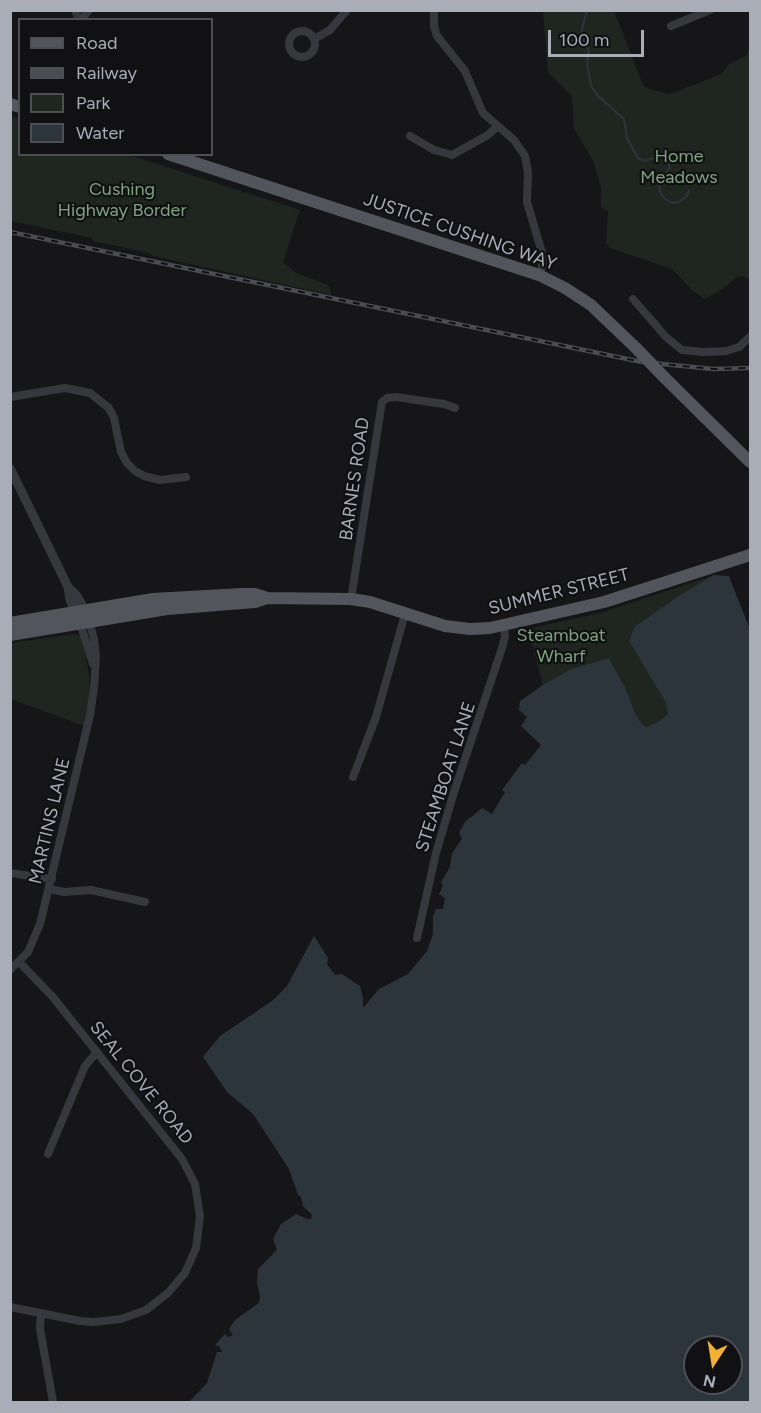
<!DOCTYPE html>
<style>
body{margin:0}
#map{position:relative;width:761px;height:1413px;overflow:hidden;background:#161618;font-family:Figtree,sans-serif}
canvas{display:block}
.frame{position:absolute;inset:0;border:12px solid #a8adb8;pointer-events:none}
.legend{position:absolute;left:18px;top:18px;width:195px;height:138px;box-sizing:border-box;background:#111113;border:2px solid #4d4f55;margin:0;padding:8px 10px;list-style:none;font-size:18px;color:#a8adb8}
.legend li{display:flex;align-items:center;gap:12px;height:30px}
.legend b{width:30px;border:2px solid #4d4f55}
.north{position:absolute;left:683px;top:1335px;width:60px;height:60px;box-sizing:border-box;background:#111113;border:2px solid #4d4f55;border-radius:50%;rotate:192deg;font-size:16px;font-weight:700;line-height:24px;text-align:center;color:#a8adb8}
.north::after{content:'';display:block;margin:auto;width:21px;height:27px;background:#f2b134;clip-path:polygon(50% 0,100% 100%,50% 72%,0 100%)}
.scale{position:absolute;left:548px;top:30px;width:96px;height:27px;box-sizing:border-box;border:3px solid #a8adb8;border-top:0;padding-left:8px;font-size:18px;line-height:21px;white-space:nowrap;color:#a8adb8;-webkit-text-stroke:4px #111113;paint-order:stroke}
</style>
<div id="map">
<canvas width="761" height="1413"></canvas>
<div class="frame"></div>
<ul class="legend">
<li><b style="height:8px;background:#53555c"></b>Road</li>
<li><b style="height:8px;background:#4a4c52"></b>Railway</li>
<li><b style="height:16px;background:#1e261f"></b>Park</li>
<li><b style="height:16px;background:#2c353c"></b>Water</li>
</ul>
<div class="north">N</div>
<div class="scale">100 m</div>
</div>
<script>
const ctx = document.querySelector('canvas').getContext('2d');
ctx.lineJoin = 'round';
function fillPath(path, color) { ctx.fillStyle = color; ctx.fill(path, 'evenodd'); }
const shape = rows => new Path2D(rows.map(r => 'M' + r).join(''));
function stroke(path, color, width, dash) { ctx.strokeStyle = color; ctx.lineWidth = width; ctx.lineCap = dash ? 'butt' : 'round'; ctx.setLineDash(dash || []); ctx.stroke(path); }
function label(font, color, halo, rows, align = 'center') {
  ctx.font = font + ' Figtree,sans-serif'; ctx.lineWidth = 4.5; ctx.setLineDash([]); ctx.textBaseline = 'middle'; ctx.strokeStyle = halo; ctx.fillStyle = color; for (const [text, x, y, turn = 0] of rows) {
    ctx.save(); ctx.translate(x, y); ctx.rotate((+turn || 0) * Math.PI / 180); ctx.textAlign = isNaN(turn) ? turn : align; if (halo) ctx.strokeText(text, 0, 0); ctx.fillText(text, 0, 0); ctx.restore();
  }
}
const green = shape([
 [543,11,614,11,643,85,650,89,670,94,721,74,729,64,746,56,750,47,750,280,742,276,737,277,720,291,704,299,692,290,672,269,610,248,606,243,608,211,601,207,601,187,593,161,574,128,572,96,548,72],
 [11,116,19,119,20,154,129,155,300,210,283,262,296,273,326,284,330,288,331,295,153,256,150,253,93,241,92,238,11,221],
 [715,575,680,595,634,627,629,641,666,703,669,714,658,722,646,727,641,723,635,713,626,689,609,658,571,669,543,685,528,629,600,613],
 [75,634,81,636,89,673,89,698,84,726,11,699,10,643]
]);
const water = shape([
 [714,575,729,576,750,629,750,1402,189,1402,207,1383,217,1352,222,1352,219,1346,215,1346,220,1339,225,1334,228,1337,233,1335,229,1329,235,1320,259,1303,260,1297,257,1282,258,1269,277,1250,273,1239,281,1224,296,1214,307,1219,311,1219,312,1215,303,1206,301,1197,298,1195,289,1169,253,1114,227,1092,203,1057,220,1036,272,1001,287,986,314,936,328,958,327,964,335,975,342,974,360,986,363,998,363,1008,379,989,408,974,427,951,433,934,433,916,436,909,443,909,445,898,439,894,443,886,441,882,450,867,452,853,462,839,459,833,465,822,482,808,492,814,505,792,502,790,522,763,525,765,541,745,521,726,527,717,519,710,520,701,543,685,571,669,609,658,626,689,635,713,641,723,646,727,658,722,668,714,666,703,629,641,634,627,680,595],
 [695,1347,731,1347,731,1383,695,1383]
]);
const pier = shape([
 [728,573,732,575,750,621,750,629]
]);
const stream = shape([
 [587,10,582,29,582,38,589,51,587,64,591,86,598,96,624,119,627,138,638,158,644,161,660,156,668,158,669,168,659,185,660,193,664,198,672,203,679,202,687,196,689,190]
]);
const minor = shape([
 [75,10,79,20],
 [434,10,434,26,437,36,465,71,483,113,514,140,525,156,528,172,527,202,543,256,542,268,539,275],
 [81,20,89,10],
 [671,26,710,10],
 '289 44a13 13 0 1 1 26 0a13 13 0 1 1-26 0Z',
 [314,39,330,30,347,10],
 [410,136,434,150,452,155,488,135,498,126],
 [633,299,666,337,682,350,703,352,726,351,739,347,750,337],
 [10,397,65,388,90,393,109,408,114,418,121,452,127,463,135,471,144,476,160,480,186,477],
 [351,599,382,402,387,398,396,397,444,404,455,408],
 [80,623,93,664],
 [353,777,376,717,405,614],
 [10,873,52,879],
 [49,889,64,892,91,890,145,902],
 [417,938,436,853,454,792,503,645,505,636,504,625],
 [10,970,28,952,40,924,90,715,94,688,96,657,94,639,89,621],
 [48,1154,85,1066,97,1052],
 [10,1307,80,1321,94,1322,121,1319,146,1310,168,1293,185,1273,196,1248,200,1216,195,1184,182,1159,52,996,20,963],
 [41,1313,40,1329,53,1402]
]);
const tertiary = shape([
 [10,468,68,587,70,600,77,616],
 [68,587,77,596,87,614]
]);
const primary = shape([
 [10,104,20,107],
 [168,154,539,275,565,288,591,305,636,348],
 [665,378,750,462],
 [10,623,153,599,242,594,255,594,267,598],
 [10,635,167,609,255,602,267,598,351,599,370,602,445,626,470,629,490,628,604,602,750,555]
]);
const rail = shape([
 [10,232,642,362,713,369,750,368]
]);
const primaryBridge = shape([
 [636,348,665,378]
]);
const parkNames = [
 ["Home",679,157],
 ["Meadows",679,178],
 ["Cushing",122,190],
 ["Highway Border",122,211],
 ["Steamboat",561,636],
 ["Wharf",561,657]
];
const streetNames = [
 ["JUSTICE CUSHING WAY",460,232,19],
 ["BARNES ROAD",355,479,-82],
 ["SUMMER STREET",559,592,-14],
 ["STEAMBOAT LANE",446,777,-72],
 ["MARTINS LANE",50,821,-77],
 ["SEAL COVE ROAD",141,1083,51]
];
fillPath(green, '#1e261f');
fillPath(water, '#2c353c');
fillPath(pier, '#161618');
stroke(stream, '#2c353c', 2);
stroke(minor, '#37383d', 8);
stroke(tertiary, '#37383d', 9);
stroke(primary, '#53555c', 12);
stroke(rail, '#4a4c52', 4.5);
stroke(rail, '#111113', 2, [7]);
stroke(primaryBridge, '#53555c', 12);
label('18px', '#7fa381', '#111113', parkNames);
label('18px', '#a8adb8', '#111113', streetNames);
</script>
